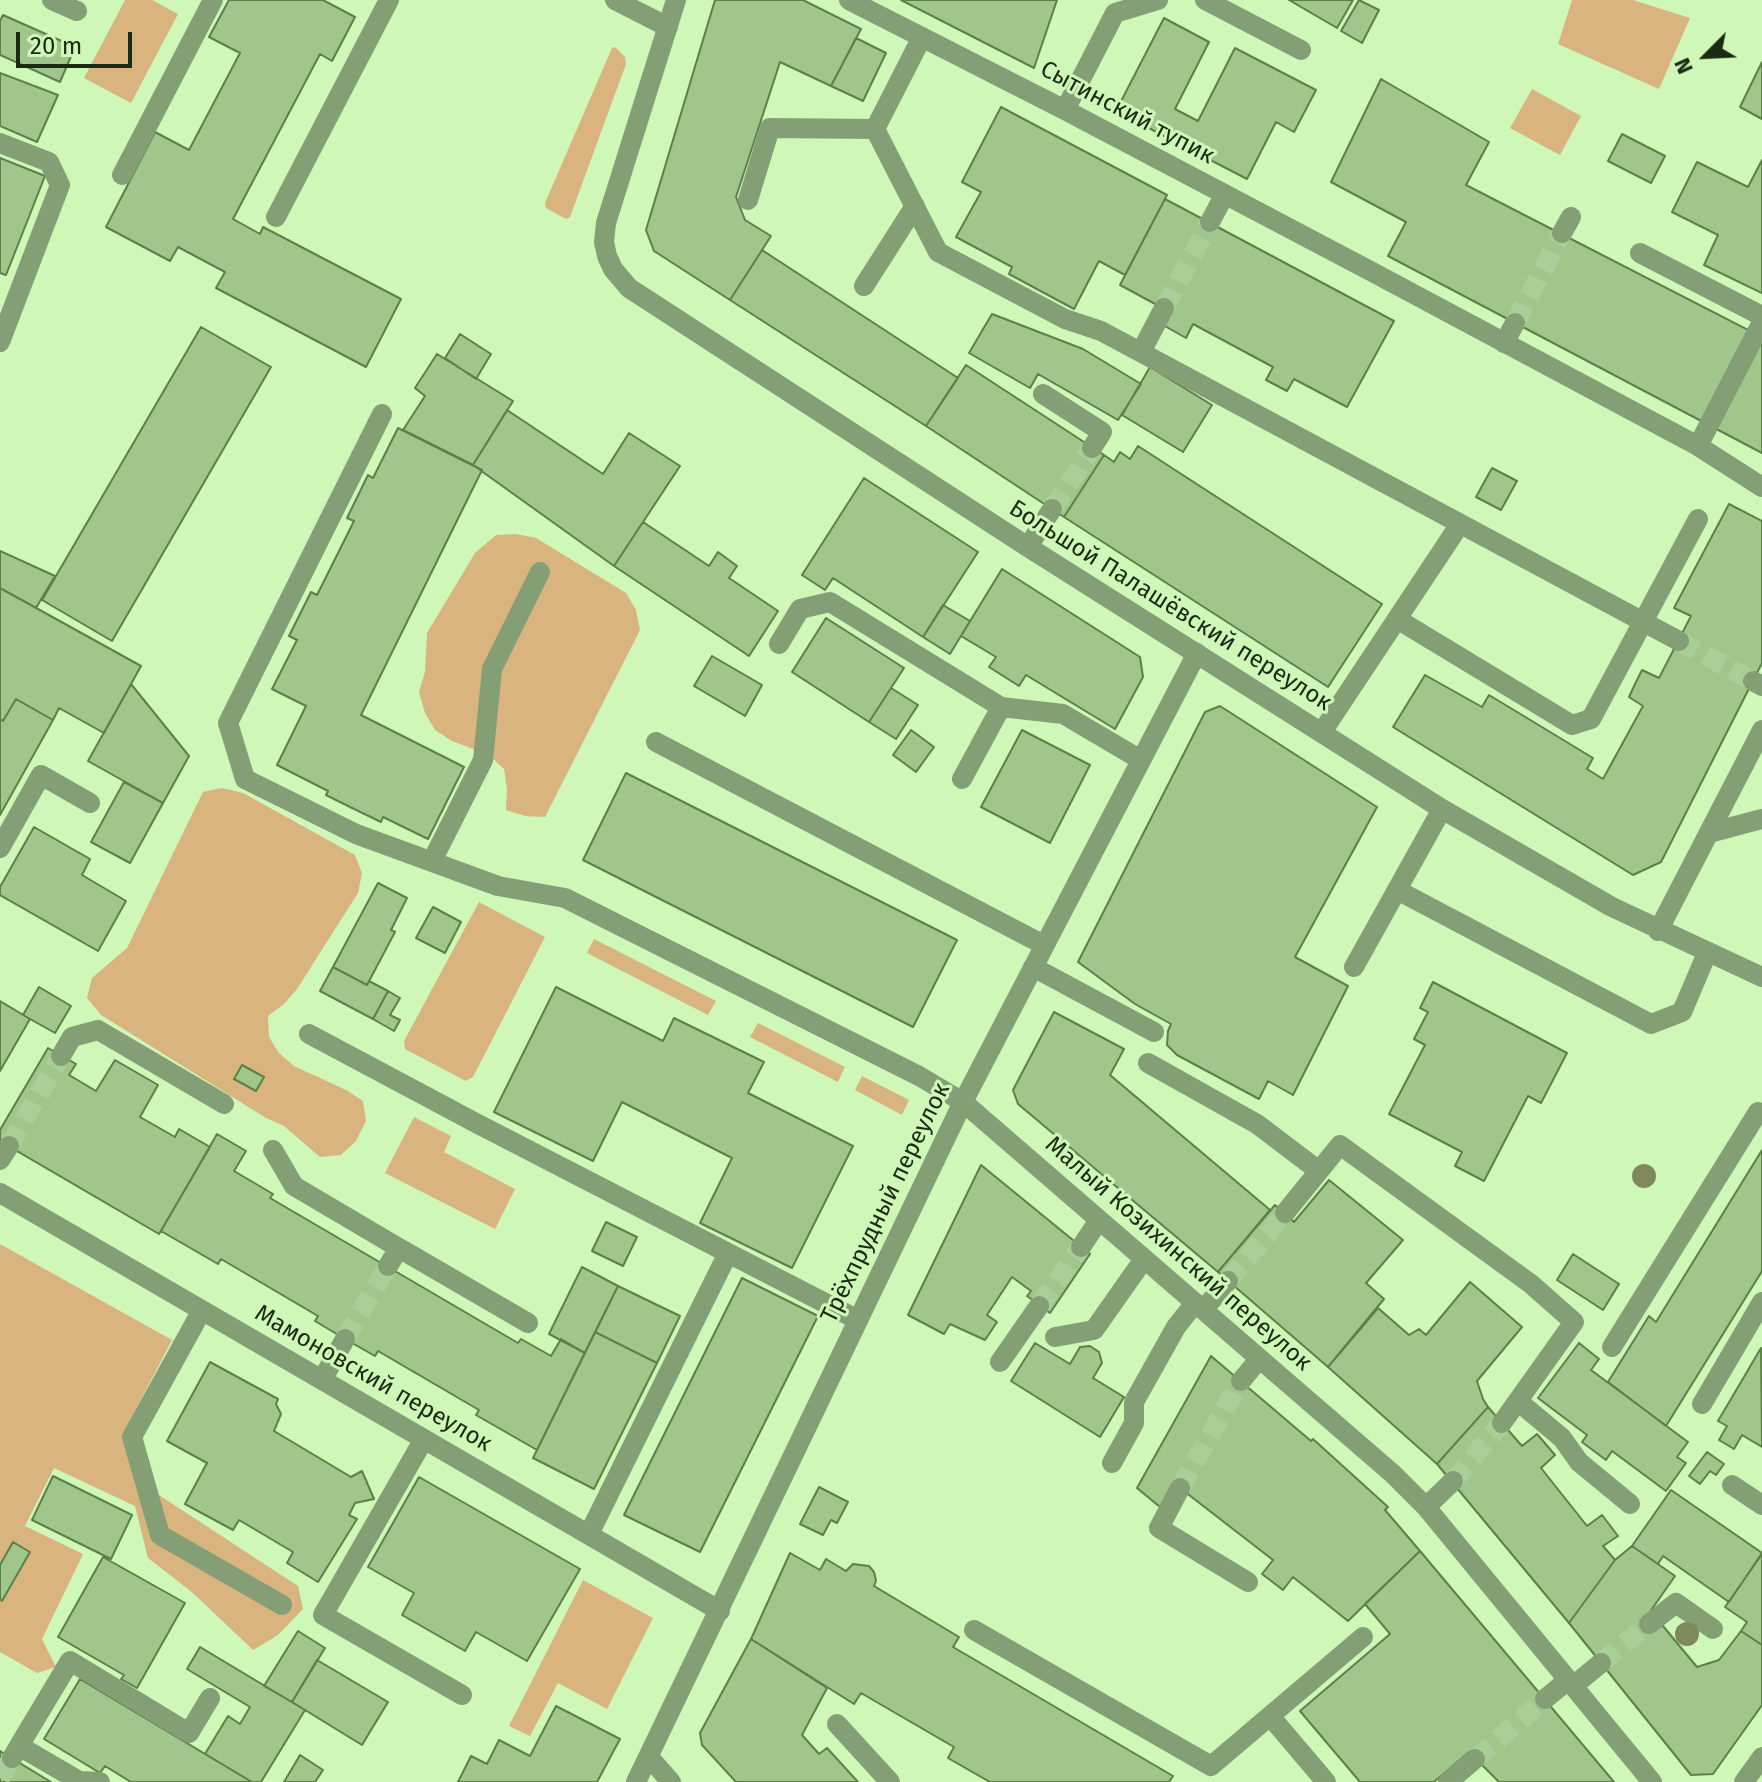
<!DOCTYPE html>
<meta charset="utf-8">
<style>
body{margin:0}
#map{position:relative;width:1762px;height:1782px;overflow:hidden;background:#cef7b8;font-family:"Fira Sans",sans-serif}
canvas{display:block}
.north{position:absolute;left:1666px;top:16px;width:80px;height:80px;-webkit-text-stroke:6px #cef7b8;paint-order:stroke;rotate:246deg;font-size:22px;font-weight:700;line-height:32px;text-align:center;color:#1b2a12}
.north::after{content:'';display:block;margin:auto;width:28px;height:36px;background:#1b2a12;clip-path:polygon(50% 0,100% 100%,50% 72%,0 100%)}
.scale{position:absolute;left:16px;top:32px;width:116px;height:36px;box-sizing:border-box;border:4px solid #1b2a12;border-top:0;padding-left:10px;font-size:24px;line-height:28px;white-space:nowrap;color:#1b2a12;-webkit-text-stroke:6px #cef7b8;paint-order:stroke}
</style>
<div id="map">
<canvas width="1762" height="1782"></canvas>
<div class="north">N</div>
<div class="scale">20 m</div>
</div>
<script>
const ctx = document.querySelector('canvas').getContext('2d');
ctx.lineJoin = 'round';
function fillPath(path, color) { ctx.fillStyle = color; ctx.fill(path, 'evenodd'); }
const shape = rows => new Path2D(rows.map(r => 'M' + r).join(''));
function stroke(path, color, width, dash) { ctx.strokeStyle = color; ctx.lineWidth = width; ctx.lineCap = dash ? 'butt' : 'round'; ctx.setLineDash(dash || []); ctx.stroke(path); }
function label(font, color, halo, rows, align = 'center') {
  ctx.font = font + ' "Fira Sans",sans-serif'; ctx.lineWidth = 6; ctx.setLineDash([]); ctx.textBaseline = 'middle'; ctx.strokeStyle = halo; ctx.fillStyle = color; for (const [text, x, y, turn = 0] of rows) {
    ctx.save(); ctx.translate(x, y); ctx.rotate((+turn || 0) * Math.PI / 180); ctx.textAlign = isNaN(turn) ? turn : align; if (halo) ctx.strokeText(text, 0, 0); ctx.fillText(text, 0, 0); ctx.restore();
  }
}
const green = shape([
 [125,0,152,0,178,14,131,103,84,78],
 [1572,0,1633,0,1690,18,1659,89,1558,44],
 [615,47,625,57,626,64,570,217,566,219,546,208,545,203,612,48],
 [1532,89,1581,116,1560,155,1510,128],
 [516,534,536,538,626,593,636,610,640,630,545,817,525,816,506,810,507,789,504,769,489,755,452,741,435,730,425,713,419,692,425,672,427,633,475,553,496,535],
 [222,788,243,793,355,855,362,873,358,893,297,989,284,1004,268,1016,269,1037,279,1053,294,1066,346,1090,363,1101,366,1121,356,1141,341,1155,320,1157,284,1126,266,1118,101,1015,87,998,92,978,127,948,203,792],
 [479,902,545,937,473,1077,466,1081,405,1049,404,1041],
 [594,939,716,1001,708,1015,587,953],
 [758,1023,845,1067,838,1082,750,1037],
 [862,1076,909,1100,902,1115,855,1090],
 [414,1117,451,1136,444,1152,515,1189,495,1229,385,1173],
 [0,1244,172,1340,137,1407,123,1442,139,1482,298,1586,303,1609,278,1635,253,1650,193,1593,148,1558,135,1506,54,1468,25,1526,83,1554,42,1639,56,1667,37,1673,0,1652,0,1599,3,1600,29,1552,13,1543,0,1565],
 [583,1580,653,1618,607,1709,558,1683,530,1736,509,1726]
]);
const building = shape([
 [229,0,323,0,355,17,332,61,320,54,233,219,260,234,263,227,401,299,366,367,216,288,225,272,178,247,170,261,106,227,155,132,189,150,240,53,209,37,229,0],
 [715,0,803,0,861,29,831,86,780,62,736,197,745,220,771,236,730,300,654,251,646,230,715,0],
 [901,0,1057,0,1034,68,901,0],
 [1289,0,1353,0,1337,28,1289,0],
 [1359,0,1379,10,1362,43,1341,31,1359,0],
 [3,15,75,47,60,82,0,55,0,21,3,15],
 [1164,18,1209,42,1175,109,1198,121,1235,48,1316,90,1294,132,1276,122,1247,179,1116,111,1164,18],
 [856,38,886,53,863,101,831,86,856,38],
 [1762,62,1762,119,1740,107,1762,62],
 [0,73,58,95,37,142,0,126,0,73],
 [1381,79,1489,142,1466,185,1762,337,1762,453,1388,256,1406,222,1331,182,1381,79],
 [1001,107,1167,195,1125,275,1099,261,1074,309,1009,274,1012,267,956,237,981,192,962,182,1001,107],
 [1622,134,1665,156,1651,183,1608,161,1622,134],
 [0,158,45,176,6,275,0,273,0,158],
 [1762,160,1762,293,1704,265,1718,235,1672,212,1697,162,1748,187,1762,160],
 [1165,199,1394,321,1347,407,1294,379,1287,391,1266,380,1273,367,1193,324,1186,338,1163,325,1170,312,1120,285,1165,199],
 [762,250,958,378,926,426,730,300,762,250],
 [992,314,1083,349,1141,384,1118,420,1038,374,1030,388,969,353,992,314],
 [201,327,271,367,112,641,42,600,201,327],
 [460,334,491,354,476,379,445,358,460,334],
 [437,354,513,401,473,465,403,430,425,396,415,388,437,354],
 [966,365,1104,455,1064,517,926,426,966,365],
 [1150,367,1212,405,1183,452,1122,415,1150,367],
 [507,410,603,474,629,433,680,466,614,566,473,465,507,410],
 [398,428,482,470,361,715,464,767,428,839,383,817,381,822,350,807,326,795,328,791,277,765,306,706,272,689,297,640,289,636,311,592,317,595,354,521,347,518,368,475,373,478,398,428],
 [1138,446,1382,604,1328,687,1064,517,1104,455,1114,462,1120,452,1130,459,1138,446],
 [1492,468,1517,481,1501,510,1476,497,1492,468],
 [864,478,978,552,923,637,833,578,825,590,802,575,864,478],
 [1729,504,1762,521,1762,663,1661,862,1633,875,1393,727,1425,675,1482,707,1489,695,1593,758,1587,769,1603,779,1643,706,1629,697,1635,684,1642,670,1659,678,1691,616,1674,608,1729,504],
 [643,522,709,566,718,552,737,566,729,578,778,611,749,656,614,566,643,522],
 [0,551,55,576,36,608,0,588,0,551],
 [1002,569,1140,657,1143,677,1115,729,1026,675,1019,686,989,667,996,657,961,636,1002,569],
 [0,588,141,666,104,733,59,708,53,720,16,699,3,721,0,719,0,588],
 [943,605,970,621,950,654,923,637,943,605],
 [826,618,904,668,869,722,792,672,826,618],
 [712,656,762,685,745,716,694,686,712,656],
 [131,684,189,756,163,803,88,761,131,684],
 [891,688,918,705,896,739,869,722,891,688],
 [16,699,53,720,0,815,0,719,3,721,16,699],
 [1220,706,1377,807,1295,957,1348,986,1293,1095,1268,1081,1259,1099,1177,1055,1167,1045,1168,1031,1171,1024,1135,1004,1078,962,1205,712,1220,706],
 [911,730,934,747,916,772,893,755,911,730],
 [1022,730,1090,765,1050,843,981,807,1022,730],
 [626,773,957,940,913,1027,583,860,626,773],
 [124,782,163,803,130,863,91,842,124,782],
 [34,827,90,859,82,875,126,901,98,951,0,895,0,887,34,827],
 [378,883,407,898,391,930,395,932,367,985,333,967,378,883],
 [433,907,461,922,445,953,416,938,433,907],
 [333,967,367,985,369,981,388,991,373,1019,320,991,333,967],
 [1433,982,1567,1053,1541,1103,1528,1096,1484,1181,1455,1166,1462,1152,1389,1114,1425,1045,1414,1039,1428,1012,1420,1008,1433,982],
 [39,987,71,1006,55,1033,23,1015,39,987],
 [556,987,663,1041,674,1018,764,1062,748,1093,853,1146,792,1268,700,1223,732,1158,622,1102,593,1161,494,1112,556,987],
 [388,991,400,998,390,1015,400,1020,394,1031,373,1019,388,991],
 [0,1001,30,1019,0,1071,0,1001],
 [1054,1012,1124,1049,1110,1075,1270,1210,1218,1272,1018,1104,1013,1090,1054,1012],
 [48,1048,76,1064,69,1075,96,1091,115,1060,158,1085,140,1117,175,1137,179,1129,210,1147,159,1234,0,1141,0,1130,48,1048],
 [242,1065,264,1077,256,1091,234,1079,242,1065],
 [217,1134,246,1151,234,1171,273,1194,270,1198,518,1343,521,1339,551,1356,561,1339,585,1353,537,1450,476,1415,479,1410,378,1351,375,1356,345,1339,315,1321,318,1316,221,1259,218,1264,161,1231,217,1134],
 [1762,1150,1762,1271,1666,1426,1608,1382,1649,1316,1656,1322,1762,1150],
 [981,1165,1090,1254,1050,1313,1027,1296,1031,1291,1012,1277,987,1315,997,1322,985,1340,950,1324,944,1334,908,1315,981,1165],
 [1329,1180,1403,1240,1366,1283,1384,1299,1328,1367,1218,1272,1275,1205,1294,1222,1329,1180],
 [606,1222,637,1237,623,1266,592,1251,606,1222],
 [1573,1254,1619,1284,1603,1310,1557,1280,1573,1254],
 [582,1267,618,1286,585,1353,549,1334,582,1267],
 [742,1278,818,1316,700,1552,624,1515,742,1278],
 [1470,1282,1522,1327,1477,1381,1483,1399,1488,1407,1437,1464,1328,1367,1378,1308,1409,1335,1419,1329,1426,1335,1470,1282],
 [618,1286,680,1316,657,1363,595,1332,618,1286],
 [595,1332,657,1363,594,1489,533,1458,595,1332],
 [1035,1343,1070,1364,1080,1347,1090,1346,1099,1352,1102,1363,1093,1378,1124,1397,1100,1437,1011,1381,1035,1343],
 [1579,1343,1599,1359,1591,1370,1688,1442,1677,1457,1686,1463,1666,1491,1612,1451,1606,1460,1582,1442,1587,1435,1538,1398,1579,1343],
 [1761,1348,1762,1447,1742,1435,1734,1449,1719,1440,1727,1426,1718,1421,1761,1348],
 [1211,1356,1311,1441,1313,1439,1388,1507,1385,1510,1420,1551,1348,1621,1293,1577,1283,1590,1262,1574,1273,1560,1180,1488,1160,1507,1137,1488,1211,1356],
 [210,1362,278,1399,276,1404,281,1414,274,1431,351,1477,362,1471,374,1499,355,1503,349,1515,357,1519,318,1582,287,1563,293,1552,239,1520,233,1530,185,1504,207,1463,167,1441,210,1362],
 [1488,1407,1522,1446,1537,1434,1555,1455,1541,1468,1587,1526,1602,1515,1618,1536,1603,1546,1615,1560,1569,1623,1437,1464,1488,1407],
 [1707,1452,1724,1464,1716,1475,1710,1471,1700,1484,1689,1476,1707,1452],
 [53,1476,132,1515,111,1559,32,1520,53,1476],
 [419,1477,580,1569,527,1661,476,1632,465,1651,402,1615,414,1593,368,1567,419,1477],
 [819,1487,848,1502,837,1523,831,1520,823,1535,800,1524,819,1487],
 [1671,1490,1762,1553,1729,1602,1663,1556,1658,1564,1632,1546,1671,1490],
 [13,1542,30,1552,2,1601,0,1599,0,1565,13,1542],
 [1632,1546,1675,1576,1645,1619,1663,1626,1697,1667,1719,1660,1741,1631,1762,1645,1762,1705,1713,1774,1691,1775,1569,1623,1615,1560,1632,1546],
 [1420,1551,1614,1782,1499,1782,1469,1752,1434,1782,1360,1782,1300,1711,1390,1634,1365,1604,1420,1551],
 [790,1553,820,1570,826,1559,846,1571,853,1564,869,1566,874,1572,876,1581,874,1586,959,1637,953,1647,1173,1776,1169,1782,990,1782,948,1758,954,1747,861,1693,854,1704,751,1639,790,1553],
 [1762,1554,1762,1645,1741,1631,1747,1622,1725,1607,1762,1554],
 [103,1557,185,1603,137,1688,121,1679,124,1675,58,1637,103,1557],
 [298,1631,325,1648,292,1702,264,1686,298,1631],
 [751,1639,827,1688,802,1735,819,1754,827,1748,858,1782,736,1782,702,1745,700,1733,751,1639],
 [200,1647,305,1710,261,1782,252,1782,205,1754,228,1716,240,1724,250,1707,187,1669,200,1647],
 [317,1660,388,1702,362,1745,292,1702,317,1660],
 [80,1679,252,1782,131,1782,105,1766,100,1773,44,1739,80,1679],
 [556,1706,620,1739,597,1782,458,1782,471,1756,487,1764,499,1740,530,1756,556,1706],
 [0,1751,51,1782,0,1782,0,1751],
 [300,1755,323,1770,315,1782,284,1782,300,1755]
]);
const minorTunnel = shape([
 [1164,308,1210,222],
 [1515,323,1562,233],
 [1052,509,1092,448],
 [1679,641,1753,681],
 [9,1146,61,1056],
 [1228,1281,1285,1213],
 [1039,1306,1081,1247],
 [345,1339,388,1266],
 [1453,1481,1502,1423],
 [1180,1488,1241,1381],
 [1601,1663,1649,1624],
 [1475,1759,1545,1699],
 [0,1778,12,1758]
]);
const minor = shape([
 [52,0,77,11],
 [615,0,668,27],
 [676,0,606,223,604,242,607,256,613,269,629,288,1028,547,1442,809,1612,907,1762,977],
 [849,0,1065,110,1378,275,1698,446,1762,487],
 [1205,0,1301,50],
 [922,37,875,129,938,252,1065,319,1101,331,1679,641],
 [1065,110,1115,13,1158,0],
 [0,143,49,162,60,185,0,342],
 [122,175,213,0],
 [748,200,770,128,875,129],
 [276,217,389,0],
 [1210,222,1225,194],
 [1562,233,1571,217],
 [1640,253,1762,316],
 [864,286,915,206],
 [1504,343,1515,323],
 [1141,352,1164,308],
 [1043,394,1102,432,1092,448],
 [382,414,228,723,245,779,356,834,498,886,565,898,919,1076,963,1102,1393,1474,1426,1507,1652,1782],
 [1698,446,1762,322],
 [1028,547,1052,509],
 [1397,619,1572,725,1591,719,1698,519],
 [779,644,800,609,830,602,1001,707],
 [1753,681,1762,686],
 [1322,732,1460,524],
 [656,742,1044,945],
 [962,779,1001,707,1063,714,1141,760],
 [1709,833,1762,819],
 [0,848,41,775,90,803],
 [432,861,483,760,492,669,540,572],
 [1397,890,1651,1024,1682,1012,1707,953],
 [1658,931,1762,730],
 [1033,967,1154,1032],
 [1354,967,1442,809],
 [309,1034,476,1123,858,1320],
 [61,1056,72,1037,98,1030,224,1104],
 [1148,1063,1257,1124,1319,1171],
 [273,1150,294,1186,399,1248],
 [0,1160,9,1146],
 [0,1193,720,1611],
 [1285,1213,1340,1145,1531,1284,1574,1322,1502,1423],
 [1081,1247,1099,1220],
 [388,1266,399,1248,528,1323],
 [202,1310,132,1437,160,1535,282,1605],
 [1203,1310,1228,1281],
 [1055,1337,1094,1330,1144,1259],
 [1612,1347,1758,1112,1762,1114],
 [1000,1362,1039,1306],
 [322,1380,345,1339],
 [1241,1381,1259,1359],
 [1519,1402,1562,1438,1579,1462,1630,1504],
 [1702,1404,1762,1302],
 [424,1439,323,1615,462,1695],
 [1112,1463,1134,1423,1134,1402,1176,1327,1195,1303],
 [1732,1485,1762,1505],
 [1180,1488,1159,1528,1248,1582],
 [1426,1507,1453,1481],
 [589,1534,728,1253],
 [1649,1624,1676,1603,1713,1629],
 [974,1630,1211,1766,1363,1637],
 [1573,1686,1601,1663],
 [1545,1699,1568,1680],
 [1270,1716,1326,1782],
 [837,1724,890,1782],
 [19,1746,70,1661,189,1733,210,1698],
 [649,1757,671,1782],
 [12,1758,19,1746,79,1781,100,1782],
 [636,1782,963,1102,1197,653],
 [1448,1782,1475,1759],
 [1744,1782,1762,1757]
]);
const trees = [
 [1644,1176],
 [1687,1634]
];
const streetNames = [
 ["Сытинский тупик",1127,113,28],
 ["Большой Палашёвский переулок",1170,606,32],
 ["Трёхпрудный переулок",886,1203,-64],
 ["Малый Козихинский переулок",1178,1254,41],
 ["Мамоновский переулок",373,1379,30]
];
fillPath(green, '#dab47f');
fillPath(building, '#a0c68c');
stroke(building, '#5c8147', 2);
stroke(minorTunnel, '#aace97', 20, [20, 10]);
stroke(minor, '#849f75', 20);
ctx.fillStyle = '#80885e';
for (const [x, y] of trees) { ctx.beginPath(); ctx.arc(x, y, 12, 0, 2 * Math.PI); ctx.fill(); }
label('24px', '#1b2a12', '#cef7b8', streetNames);
</script>
